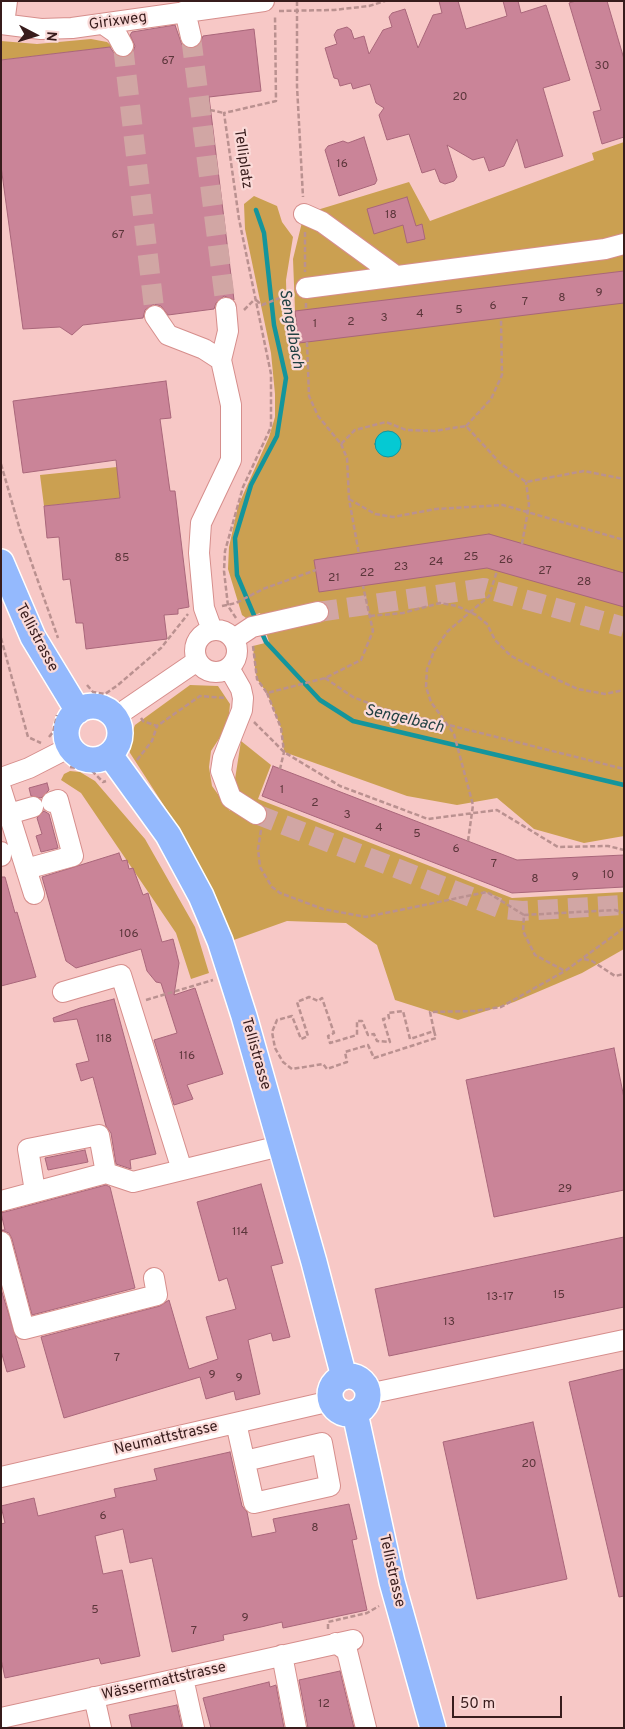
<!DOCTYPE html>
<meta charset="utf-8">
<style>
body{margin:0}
#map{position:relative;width:625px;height:1729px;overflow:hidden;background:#f7c8c6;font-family:Overpass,sans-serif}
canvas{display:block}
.frame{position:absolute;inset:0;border:2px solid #381c1c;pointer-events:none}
.north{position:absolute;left:10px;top:10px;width:50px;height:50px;-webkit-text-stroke:4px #fadad8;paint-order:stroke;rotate:95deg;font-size:14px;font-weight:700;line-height:20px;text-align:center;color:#381c1c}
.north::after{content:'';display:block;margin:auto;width:18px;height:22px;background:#381c1c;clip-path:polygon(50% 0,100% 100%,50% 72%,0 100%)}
.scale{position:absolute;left:452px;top:1696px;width:110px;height:22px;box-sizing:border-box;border:2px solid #381c1c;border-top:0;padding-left:6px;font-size:15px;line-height:18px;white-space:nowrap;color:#381c1c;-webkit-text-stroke:4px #fadad8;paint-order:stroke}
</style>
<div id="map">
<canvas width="625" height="1729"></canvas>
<div class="frame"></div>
<div class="north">N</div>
<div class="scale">50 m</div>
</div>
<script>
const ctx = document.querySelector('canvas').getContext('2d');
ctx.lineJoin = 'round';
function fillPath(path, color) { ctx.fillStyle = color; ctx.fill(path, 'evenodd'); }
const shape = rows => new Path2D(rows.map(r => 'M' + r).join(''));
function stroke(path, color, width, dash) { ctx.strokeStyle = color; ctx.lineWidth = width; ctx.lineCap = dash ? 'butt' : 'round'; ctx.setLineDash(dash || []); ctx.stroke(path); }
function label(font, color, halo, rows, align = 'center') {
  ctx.font = font + ' Overpass,sans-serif'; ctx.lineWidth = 4.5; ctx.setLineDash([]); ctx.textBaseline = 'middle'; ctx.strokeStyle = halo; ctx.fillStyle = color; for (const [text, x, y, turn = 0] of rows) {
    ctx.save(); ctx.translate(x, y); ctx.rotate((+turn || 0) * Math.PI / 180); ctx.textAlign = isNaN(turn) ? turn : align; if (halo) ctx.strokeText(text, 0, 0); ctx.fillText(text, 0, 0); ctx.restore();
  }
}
const green = shape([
 [91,39,107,42,113,47,1,60,1,41,37,44],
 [624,142,624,836,584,843,534,829,497,798,457,805,407,796,284,752,281,728,267,693,257,679,255,668,253,646,269,642,260,613,246,618,242,615,228,569,229,547,238,506,269,437,275,417,275,394,271,353,245,229,244,204,254,196,277,206,282,222,293,237,286,280,287,321,296,358,299,344,295,310,293,259,304,214,409,182,430,221,594,160,592,153],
 [117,467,120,498,44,506,40,475],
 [190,685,218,686,230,704,228,725,211,751,209,767,212,786,230,811,241,741,271,765,258,799,512,898,624,892,624,949,582,973,514,1002,458,1020,395,1000,377,945,346,923,287,921,231,941,218,908,172,818,130,753,128,744,135,725],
 [70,771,80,772,95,781,145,839,195,927,209,973,191,979,176,933,81,793,61,780,64,774]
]);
const water = shape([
 '375 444a13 13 0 1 1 26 0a13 13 0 1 1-26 0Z'
]);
const stream = shape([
 [256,620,237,575,235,538,251,485,277,436,286,378,274,325,264,233,256,210],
 [261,631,266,642,320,700,353,721,624,785]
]);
const building = shape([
 [439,1,458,1,466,29,507,16,503,1,518,1,521,13,546,5,570,80,543,88,563,156,525,168,517,139,504,166,489,171,484,157,473,160,447,145,457,177,454,181,445,184,440,182,435,169,422,173,409,134,387,140,379,115,384,108,376,103,370,84,353,89,351,83,340,86,338,79,334,78,325,48,337,44,334,35,337,30,347,27,351,30,354,39,364,36,369,54,383,30,392,27,389,17,392,13,405,9,418,48,433,15,442,13,439,1],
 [576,1,607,1,624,59,624,137,602,144,593,112,601,110,569,3,576,1],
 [175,25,182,45,188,48,199,46,203,36,254,29,261,91,209,97,234,300,224,296,216,303,214,309,168,315,161,306,154,304,145,310,143,318,83,325,72,335,60,327,23,329,1,166,1,60,110,47,116,56,123,58,133,52,135,46,130,35,132,32,175,25],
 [364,137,377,180,375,184,339,196,325,150,328,146,343,141,348,143,364,137],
 [407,197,416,226,422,224,425,239,407,243,403,225,374,234,367,209,407,197],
 [624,271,624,303,299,343,295,311,624,271],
 [166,381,171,418,160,419,170,491,175,491,189,607,178,609,178,614,164,615,167,639,86,649,83,623,76,623,70,579,63,580,59,537,47,538,44,506,120,498,116,460,23,473,13,401,166,381],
 [489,534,624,573,624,607,487,568,319,592,314,560,489,534],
 [273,766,517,860,624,855,624,887,512,893,262,796,273,766],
 [47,783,49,790,41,798,31,796,29,788,47,783],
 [44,811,49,814,58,848,41,852,36,836,42,834,37,818,44,811],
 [119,853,122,861,127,860,129,869,133,868,143,895,148,893,162,942,173,939,179,963,174,995,195,988,223,1074,187,1085,193,1099,174,1105,154,1040,177,1033,161,983,156,982,147,971,141,949,76,968,66,961,42,877,119,853],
 [1,877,5,877,15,913,17,912,36,977,1,986,1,877],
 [114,999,156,1154,130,1160,131,1169,116,1164,111,1133,106,1126,93,1077,81,1081,76,1064,89,1061,77,1019,54,1022,53,1018,80,1008,114,999],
 [614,1048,624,1098,624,1190,494,1217,466,1080,614,1048],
 [85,1150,88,1162,48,1170,45,1158,85,1150],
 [261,1184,283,1263,271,1266,290,1337,273,1341,271,1333,248,1340,260,1394,236,1400,234,1391,206,1399,200,1377,64,1418,41,1337,160,1306,169,1300,189,1369,218,1359,206,1317,236,1309,227,1278,219,1281,197,1202,261,1184],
 [106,1185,110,1187,135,1288,32,1315,12,1239,9,1233,1,1230,5,1230,1,1213,106,1185],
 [624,1237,624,1307,389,1356,375,1289,624,1237],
 [1,1289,25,1367,7,1372,1,1351,1,1289],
 [624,1369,624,1596,619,1597,569,1382,624,1369],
 [533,1422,567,1579,477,1599,443,1442,533,1422],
 [230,1452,242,1506,247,1512,252,1537,276,1532,273,1519,349,1504,357,1539,352,1540,367,1610,283,1628,282,1622,261,1627,223,1635,224,1640,172,1652,152,1558,130,1563,123,1529,95,1536,103,1574,122,1570,140,1656,101,1664,99,1658,5,1678,1,1659,1,1524,5,1523,1,1506,34,1498,38,1516,116,1497,114,1489,157,1480,154,1469,230,1452],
 [340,1671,354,1728,308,1728,299,1680,340,1671],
 [269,1682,270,1687,276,1685,284,1728,211,1728,203,1698,269,1682],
 [177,1705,182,1728,132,1728,129,1715,177,1705]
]);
const minorTunnel = shape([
 [191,37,226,308],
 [123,46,155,316],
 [318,612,484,588,624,627],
 [256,814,502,909,522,911,624,905]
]);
const path = shape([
 [297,1,297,86,303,197],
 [279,11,334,10,369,6,385,1],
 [210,110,224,113],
 [305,232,305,272],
 [256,300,262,305,292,293],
 [306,303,306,310],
 [244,310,255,299],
 [307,342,309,396,318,416,341,444,355,430,386,422,406,430,434,431,466,426,500,463,526,482,584,471,624,479],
 [466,426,491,399,502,375,501,319],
 [341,444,347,458,349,499,359,554],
 [1,464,20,530,58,638],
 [349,499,375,514,393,517,436,509,503,505,624,540],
 [522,544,529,505,526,482],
 [222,606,236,603,263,589,316,570],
 [370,616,403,613,440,603,457,606,476,615,487,624,495,640,511,656,560,681,578,689,605,694,624,690],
 [236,618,228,606,224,571,225,551,243,487,271,427,271,374,239,219,224,113,276,101,275,15],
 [1,638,28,737,41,743],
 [253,646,257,679,267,693,325,678,361,660,373,631,363,586],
 [325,678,353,697,381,708,624,769],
 [87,685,93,692,105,694,118,685,161,648,188,614],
 [267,693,281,728,284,752,280,769],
 [141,718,143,721,157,726,200,696,226,698],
 [254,722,284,752,340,786,428,819,497,810,558,847,608,846,624,850],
 [49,737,53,732,57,715],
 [137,760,152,741,157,726],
 [70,767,91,770,103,782,106,781],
 [261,830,258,849,260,867,272,887,280,893,323,909,366,917,487,892,524,915,523,931,535,955,565,971,624,928],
 [468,841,473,805,454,734,431,702,426,687,427,669,435,649,448,631,489,596,497,571],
 [524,915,615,910,624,913],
 [584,959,592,961,615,976,624,974],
 [146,1000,213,980],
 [434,1031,436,1038,374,1058,368,1045,345,1052,347,1062,327,1069,323,1064,292,1069,283,1062,275,1048,272,1032,277,1020,292,1016,301,1039,308,1036,297,1002,309,997,318,1001,322,998,334,1033,328,1036,330,1043,357,1035,357,1021,362,1021,368,1035,374,1034,377,1041,390,1042,383,1019,389,1018,388,1013,403,1011,410,1039,434,1031,430,1012,475,1011,501,1007,565,971],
 [328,1629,328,1622,367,1613,379,1606]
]);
const minor = shape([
 [185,11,191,37],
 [1,24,41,29,72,28,264,1],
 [4,24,7,1],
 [103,24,116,33,123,46],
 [304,214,322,222,396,276],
 [306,288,605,249,624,244],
 [155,316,168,335,204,349,221,360,231,405,231,460,201,523,199,553,204,608,212,630],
 [221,360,228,331,226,308],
 '195 651a21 21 0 1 1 42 0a21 21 0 1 1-42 0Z',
 [234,639,252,627,318,612],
 [229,668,241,689,243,698,242,710,223,758,221,771,231,798,256,814],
 [115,717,197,661],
 [1,778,29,768,70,747],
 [1,789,34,894],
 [9,814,33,807],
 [1,852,1,856],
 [26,869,73,856,58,800,52,802],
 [63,992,121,975,182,1170,280,1146],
 [35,1191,28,1149,99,1135,106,1173],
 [1,1201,106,1173,133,1182,182,1170],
 [1,1242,24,1329,157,1295,154,1278],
 [368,1394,624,1340],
 [236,1423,254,1503,330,1486,322,1443,245,1461],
 [1,1477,331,1401],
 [336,1643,347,1651,366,1728],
 [282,1655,296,1728],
 [183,1678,194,1728],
 [94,1697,101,1728],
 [1,1718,353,1640]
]);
const major = shape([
 [1,562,33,637,78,711],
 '66 733a27 27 0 1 1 54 0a27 27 0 1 1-54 0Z',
 [110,755,168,835,201,896,220,941,244,1016,314,1262,344,1377],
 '330 1395a19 19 0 1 1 38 0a19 19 0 1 1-38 0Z',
 [355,1413,392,1582,433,1728]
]);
const numberNames = [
 ["67",168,62],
 ["30",602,67],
 ["20",460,98],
 ["16",342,165],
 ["18",391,216],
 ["67",118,236],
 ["9",599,294],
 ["8",562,299],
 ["7",525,303],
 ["6",493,307],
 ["5",459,311],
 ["4",420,315],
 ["3",384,319],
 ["2",351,323],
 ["1",315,325],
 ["25",471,558],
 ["85",122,559],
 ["26",506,561],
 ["24",436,563],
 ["23",401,568],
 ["27",545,572],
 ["22",367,574],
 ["21",334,579],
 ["28",584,583],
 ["1",282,791],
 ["2",315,804],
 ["3",347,816],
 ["4",379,829],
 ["5",417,835],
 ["6",456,850],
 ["7",494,865],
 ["10",608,876],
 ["9",575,878],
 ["8",535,880],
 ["106",129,935],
 ["118",104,1040],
 ["116",187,1057],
 ["29",565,1190],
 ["114",240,1233],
 ["15",559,1296],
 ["13-17",500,1298],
 ["13",449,1323],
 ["7",117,1359],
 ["9",212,1376],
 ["9",239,1379],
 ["20",529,1465],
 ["6",103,1517],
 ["8",315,1529],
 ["5",95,1611],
 ["9",245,1619],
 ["7",194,1632],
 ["12",324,1705]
];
const streetNames = [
 ["Girixweg",118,22,-8],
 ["Telliplatz",242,159,82],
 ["Tellistrasse",36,638,62],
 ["Tellistrasse",255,1054,74],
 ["Neumattstrasse",166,1439,-13],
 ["Tellistrasse",391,1571,77],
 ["Wässermattstrasse",164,1682,-13]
];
const waterNames = [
 ["Sengelbach",290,329,80],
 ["Sengelbach",404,720,13]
];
fillPath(green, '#cba051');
fillPath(water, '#05c9d3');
stroke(water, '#14959c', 1);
stroke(stream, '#14959c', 4.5);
fillPath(building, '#ca8498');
stroke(building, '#a9667a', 1);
stroke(minorTunnel, '#d1a6a4', 20, [20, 10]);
stroke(minor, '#d68e8c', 22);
stroke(major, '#fff', 28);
stroke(path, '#ba9190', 2.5, [5, 2.5]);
stroke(minor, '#fff', 20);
stroke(major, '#94b9fd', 25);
label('12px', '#5c363b', null, numberNames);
label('15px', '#381c1c', '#fadad8', streetNames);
label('italic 16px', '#214143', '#fadad8', waterNames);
</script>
